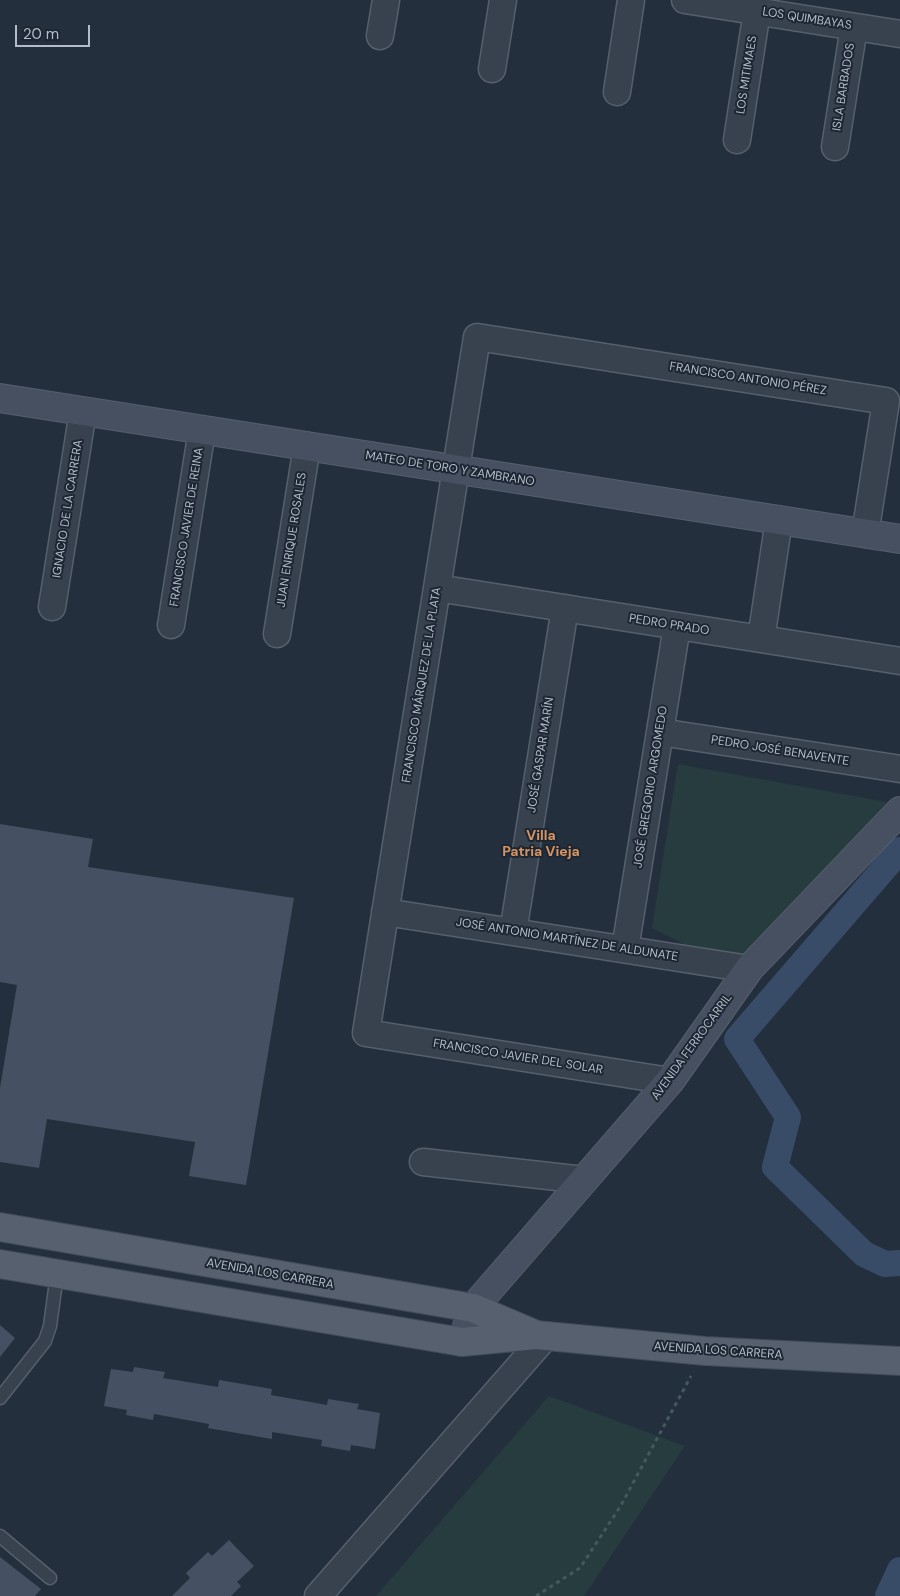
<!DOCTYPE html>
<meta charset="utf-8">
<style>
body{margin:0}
#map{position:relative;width:900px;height:1596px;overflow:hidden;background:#242f3e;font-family:"DM Sans",sans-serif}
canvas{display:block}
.scale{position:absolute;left:15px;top:25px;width:75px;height:22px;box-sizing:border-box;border:2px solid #b4bcc9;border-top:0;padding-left:6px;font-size:15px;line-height:18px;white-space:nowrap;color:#b4bcc9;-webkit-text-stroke:4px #1d2633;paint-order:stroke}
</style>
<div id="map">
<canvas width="900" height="1596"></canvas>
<div class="scale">20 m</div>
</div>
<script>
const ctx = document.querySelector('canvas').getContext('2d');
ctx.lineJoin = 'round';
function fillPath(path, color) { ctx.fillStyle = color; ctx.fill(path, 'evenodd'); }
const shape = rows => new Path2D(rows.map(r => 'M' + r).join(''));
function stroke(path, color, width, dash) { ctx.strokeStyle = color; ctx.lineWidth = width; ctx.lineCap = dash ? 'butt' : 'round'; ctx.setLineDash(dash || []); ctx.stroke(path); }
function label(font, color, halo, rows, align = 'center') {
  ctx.font = font + ' "DM Sans",sans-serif'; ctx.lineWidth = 4; ctx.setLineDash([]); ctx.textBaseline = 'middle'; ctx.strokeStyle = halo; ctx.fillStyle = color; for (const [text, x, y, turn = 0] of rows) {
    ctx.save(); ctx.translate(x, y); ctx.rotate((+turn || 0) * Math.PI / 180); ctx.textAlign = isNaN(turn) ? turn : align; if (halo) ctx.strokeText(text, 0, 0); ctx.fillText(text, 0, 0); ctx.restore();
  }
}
const green = shape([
 [678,764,887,802,741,973,652,928],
 [549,1396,685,1446,584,1596,376,1596]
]);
const canal = shape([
 [900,850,737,1039,788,1117,775,1167,864,1254,885,1264,900,1263],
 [888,1596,900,1570]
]);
const building = shape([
 [0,824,93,839,88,867,294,898,246,1185,189,1176,195,1142,47,1119,39,1168,0,1162,0,1088,17,985,0,982],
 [0,1325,15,1338,0,1357],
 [134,1367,165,1372,163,1378,218,1387,219,1380,272,1389,271,1395,327,1405,328,1399,359,1404,357,1409,380,1413,375,1449,351,1445,350,1451,321,1446,322,1440,272,1432,272,1439,208,1428,209,1424,154,1414,153,1420,126,1415,127,1410,104,1406,111,1369,133,1372],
 [229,1540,254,1566,237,1582,241,1586,231,1596,172,1596,190,1578,186,1573,208,1552,212,1556],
 [0,1557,41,1589,35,1596,0,1596]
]);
const path = shape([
 [536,1596,580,1568,620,1507,691,1376]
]);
const lane = shape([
 [0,1398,45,1341,50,1326,57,1274],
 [0,1536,50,1578]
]);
const street = shape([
 [685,0,900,34],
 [380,36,386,0],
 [492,69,503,0],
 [617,92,631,0],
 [737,140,757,11],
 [835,147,854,27],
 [437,588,900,661],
 [52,607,83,411],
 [171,625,202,430],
 [277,634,307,446],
 [761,639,779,520],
 [660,732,900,769],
 [385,912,749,969],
 [513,932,565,608],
 [625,949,677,626],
 [670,1081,366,1033,477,337,886,401,865,534],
 [423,1162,584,1180],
 [318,1596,546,1336]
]);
const secondary = shape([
 [0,398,900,539],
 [462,1342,473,1308,670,1081,749,969,900,811]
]);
const primary = shape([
 [0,1227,473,1308,532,1333],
 [0,1264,462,1342,536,1335,705,1351,900,1361]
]);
const streetNames = [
 ["LOS QUIMBAYAS",807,19,9],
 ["LOS MITIMAES",747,75,-81],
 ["ISLA BARBADOS",844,87,-81],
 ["FRANCISCO ANTONIO PÉREZ",748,379,9],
 ["MATEO DE TORO Y ZAMBRANO",450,469,9],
 ["IGNACIO DE LA CARRERA",68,509,-81],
 ["FRANCISCO JAVIER DE REINA",187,527,-81],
 ["JUAN ENRIQUE ROSALES",292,540,-81],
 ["PEDRO PRADO",669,625,9],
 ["FRANCISCO MÁRQUEZ DE LA PLATA",422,685,-81],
 ["PEDRO JOSÉ BENAVENTE",780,751,9],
 ["JOSÉ GASPAR MARÍN",541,755,-81],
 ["JOSÉ GREGORIO ARGOMEDO",651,787,-81],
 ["JOSÉ ANTONIO MARTÍNEZ DE ALDUNATE",567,940,9],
 ["AVENIDA FERROCARRIL",692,1047,-54],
 ["FRANCISCO JAVIER DEL SOLAR",518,1057,9],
 ["AVENIDA LOS CARRERA",270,1274,10],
 ["AVENIDA LOS CARRERA",718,1351,4]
];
const neighbourhoodNames = [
 ["Villa",541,836],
 ["Patria Vieja",541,852]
];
fillPath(green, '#263c3f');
stroke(canal, '#394c67', 26);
fillPath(building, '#455162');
stroke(lane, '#565f6c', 15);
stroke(street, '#565f6c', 29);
stroke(secondary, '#565f6c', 30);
stroke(primary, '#414a57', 30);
stroke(path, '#44595c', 3, [4, 4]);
stroke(lane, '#38414e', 12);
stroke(street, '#38414e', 26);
stroke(secondary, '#465061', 28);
stroke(primary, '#56606e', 28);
label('12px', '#b4bcc9', '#1d2633', streetNames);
label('bold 14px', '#d59563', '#1d2633', neighbourhoodNames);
</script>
